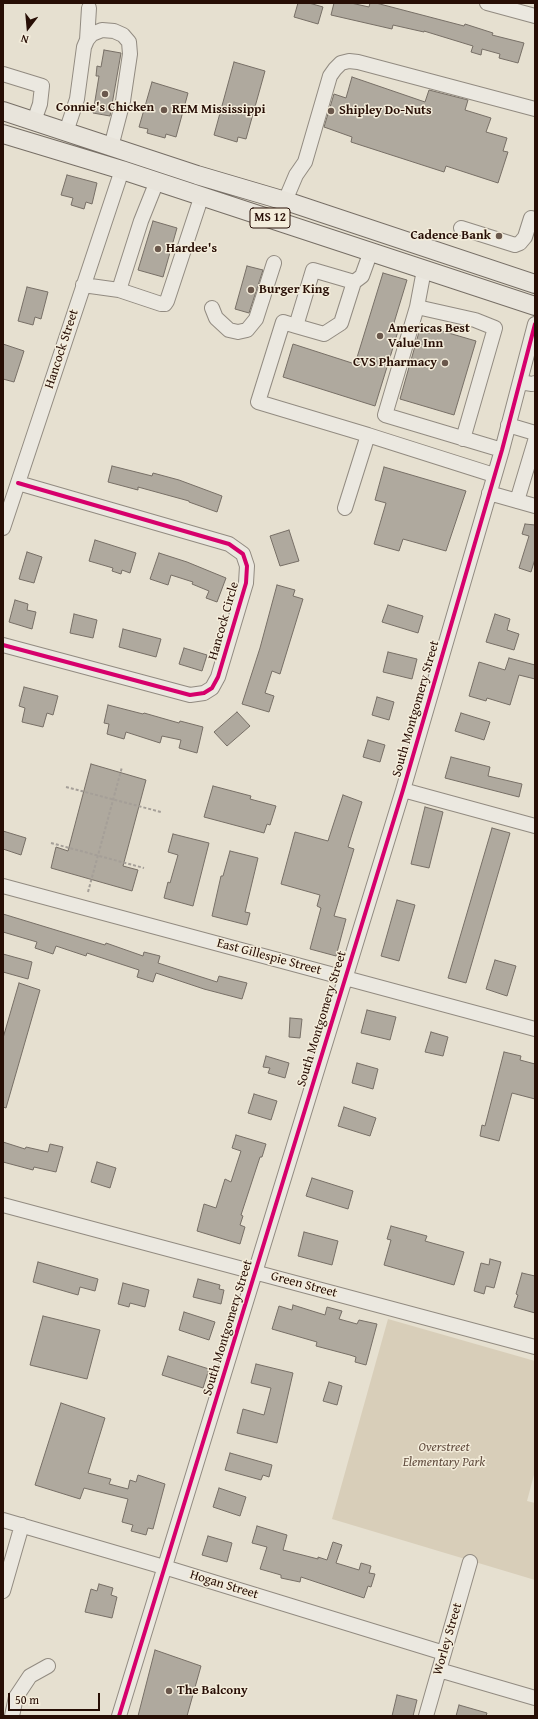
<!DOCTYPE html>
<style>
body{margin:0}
#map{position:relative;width:538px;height:1719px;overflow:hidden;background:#e6e0d0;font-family:"Gentium Book Plus",serif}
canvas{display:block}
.frame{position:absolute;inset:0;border:4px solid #270e05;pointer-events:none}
.north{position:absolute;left:8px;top:8px;width:40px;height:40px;-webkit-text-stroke:3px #f4eddb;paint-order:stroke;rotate:196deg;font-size:11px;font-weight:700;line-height:16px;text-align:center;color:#270e05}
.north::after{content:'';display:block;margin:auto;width:14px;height:18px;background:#270e05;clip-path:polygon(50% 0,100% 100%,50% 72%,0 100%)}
.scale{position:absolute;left:8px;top:1693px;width:92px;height:18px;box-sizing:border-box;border:2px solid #270e05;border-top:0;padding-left:5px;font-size:12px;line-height:14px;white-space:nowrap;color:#270e05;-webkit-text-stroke:3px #f4eddb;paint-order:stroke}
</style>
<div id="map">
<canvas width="538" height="1719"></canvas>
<div class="frame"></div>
<div class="north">N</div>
<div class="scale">50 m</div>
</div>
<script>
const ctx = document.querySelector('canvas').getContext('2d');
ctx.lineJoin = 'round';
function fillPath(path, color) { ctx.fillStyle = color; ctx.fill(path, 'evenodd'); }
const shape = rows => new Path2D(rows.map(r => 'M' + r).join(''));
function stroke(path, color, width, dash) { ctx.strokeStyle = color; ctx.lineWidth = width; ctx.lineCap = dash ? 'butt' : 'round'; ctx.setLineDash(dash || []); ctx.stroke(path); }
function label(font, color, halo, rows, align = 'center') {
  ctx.font = font + ' "Gentium Book Plus",serif'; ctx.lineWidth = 3; ctx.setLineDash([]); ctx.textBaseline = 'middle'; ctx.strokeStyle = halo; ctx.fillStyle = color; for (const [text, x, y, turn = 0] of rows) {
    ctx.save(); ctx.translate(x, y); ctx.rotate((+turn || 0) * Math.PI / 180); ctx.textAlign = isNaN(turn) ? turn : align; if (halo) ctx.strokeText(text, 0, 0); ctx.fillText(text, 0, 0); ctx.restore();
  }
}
const green = shape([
 [388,1319,535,1361,535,1471,527,1501,535,1503,535,1580,332,1519]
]);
const building = shape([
 [298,3,309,3,323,7,318,24,294,17,298,3],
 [334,3,351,3,369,7,370,3,376,3,464,26,465,24,493,33,492,35,524,43,518,63,499,58,500,54,482,49,481,55,471,52,473,46,424,31,424,32,393,25,392,29,331,15,334,3],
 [104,50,121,53,110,116,93,113,99,76,96,76,97,66,101,67,104,50],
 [234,62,265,71,246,139,238,137,237,142,214,135,234,62],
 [352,77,425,102,429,90,468,100,465,110,491,118,486,132,507,138,503,151,508,152,498,183,446,166,444,172,351,142,352,137,324,127,334,94,346,98,352,77],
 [152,82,188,93,176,137,166,134,165,138,147,133,148,129,139,127,152,82],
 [67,175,97,183,92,204,86,202,84,209,71,205,73,198,61,195,67,175],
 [153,221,177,228,163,277,138,270,153,221],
 [247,266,263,270,249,313,235,309,247,266],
 [383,273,407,280,393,326,399,328,375,406,283,377,293,344,355,364,383,273],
 [27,287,48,292,41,319,35,317,33,325,18,321,27,287],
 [421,325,476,341,454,415,400,399,421,325],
 [3,344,24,351,14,382,3,379,3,344],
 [112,466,152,476,153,473,179,480,222,496,217,512,189,502,189,501,138,487,138,490,108,482,112,466],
 [384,467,466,491,446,551,403,539,399,551,374,544,386,503,375,500,384,467],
 [525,524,535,525,535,559,531,572,519,568,529,536,522,534,525,524],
 [289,530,299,561,280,566,270,536,289,530],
 [95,540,136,553,130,573,122,570,121,574,112,571,113,568,89,561,95,540],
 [27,552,42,557,34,583,19,579,27,552],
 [159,553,187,562,226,578,217,602,206,598,209,591,192,584,193,582,171,575,168,585,150,579,159,553],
 [277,585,295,590,293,596,303,599,280,674,272,671,265,693,274,696,269,712,242,704,260,648,277,585],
 [15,600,28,604,27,610,36,612,32,629,9,622,15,600],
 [388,605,423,616,418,633,382,622,388,605],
 [74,614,97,620,93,638,70,633,74,614],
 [495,614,510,619,507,630,519,634,514,650,486,642,495,614],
 [123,629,161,639,156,657,119,647,123,629],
 [184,648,207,655,202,671,179,664,184,648],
 [388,652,417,659,412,679,383,672,388,652],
 [509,658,535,665,535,679,519,675,510,705,487,698,486,701,469,696,479,662,505,670,509,658],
 [24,687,58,696,53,715,47,713,43,727,22,722,25,708,19,706,24,687],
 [377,697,394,702,389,720,372,715,377,697],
 [108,705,143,714,144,713,179,723,180,721,203,727,197,753,179,748,181,740,162,736,160,743,126,732,124,739,107,734,109,724,104,723,108,705],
 [237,712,250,726,227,746,214,732,237,712],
 [461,713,490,722,484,740,455,731,461,713],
 [368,740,385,745,380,762,363,757,368,740],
 [451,757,490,767,488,776,522,784,519,797,445,778,451,757],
 [91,764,146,780,123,866,138,870,132,891,51,868,56,847,68,851,91,764],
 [213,786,251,796,250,799,276,806,270,825,267,824,264,833,204,817,213,786],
 [343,795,362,802,348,847,354,849,334,916,346,919,336,956,310,949,321,908,317,906,320,895,281,884,295,832,328,841,343,795],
 [425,807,443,812,429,868,411,864,425,807],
 [492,828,510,833,466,983,448,978,492,828],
 [3,831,26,838,21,855,3,849,3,831],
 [173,834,209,843,193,906,164,898,168,882,170,883,178,855,168,852,173,834],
 [230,851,258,858,245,912,250,913,247,925,212,916,221,876,223,876,230,851],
 [397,900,415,905,399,961,381,956,397,900],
 [3,914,105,945,106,943,143,956,144,952,160,956,158,963,217,982,219,976,247,983,242,999,204,989,156,973,153,982,137,977,139,970,87,953,86,956,56,946,53,954,35,948,37,942,3,932,3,914],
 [3,954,32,962,28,979,3,972,3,954],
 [495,960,516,966,507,996,486,989,495,960],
 [19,983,40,990,6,1108,3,1107,3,1038,19,983],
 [367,1010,396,1017,390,1040,361,1033,367,1010],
 [290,1018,302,1019,300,1038,289,1037,290,1018],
 [431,1032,448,1037,443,1056,425,1052,431,1032],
 [504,1052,521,1056,520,1060,535,1064,535,1099,512,1093,499,1141,480,1136,482,1125,485,1126,504,1052],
 [266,1056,289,1063,285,1078,268,1073,270,1068,263,1067,266,1056],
 [357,1063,378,1069,373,1089,352,1083,357,1063],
 [254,1094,277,1101,271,1120,248,1113,254,1094],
 [344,1107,376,1118,370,1136,338,1126,344,1107],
 [236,1135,266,1144,262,1157,260,1157,241,1215,243,1216,240,1225,245,1227,240,1244,197,1231,204,1204,216,1208,225,1179,231,1182,241,1151,232,1148,236,1135],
 [3,1142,25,1149,26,1147,48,1152,50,1144,63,1147,56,1172,34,1167,33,1170,3,1162,3,1142],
 [97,1162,116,1168,110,1188,91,1182,97,1162],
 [312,1178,353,1191,348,1209,306,1196,312,1178],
 [391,1226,427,1236,425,1241,464,1252,454,1285,384,1265,391,1240,387,1239,391,1226],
 [304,1232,338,1241,332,1265,298,1256,304,1232],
 [490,1259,501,1262,494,1288,486,1286,484,1294,474,1291,481,1263,489,1265,490,1259],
 [38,1262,98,1279,95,1291,80,1287,78,1295,33,1282,38,1262],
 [522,1273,535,1276,535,1313,514,1307,518,1295,516,1294,522,1273],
 [198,1279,220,1285,219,1289,224,1290,221,1304,193,1297,198,1279],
 [123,1283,149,1290,145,1307,130,1303,129,1307,118,1304,123,1283],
 [293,1305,325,1315,327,1307,342,1311,339,1319,357,1324,359,1320,377,1324,366,1365,355,1362,356,1357,350,1355,316,1346,317,1342,272,1329,279,1306,292,1310,293,1305],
 [184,1312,215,1322,209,1340,179,1330,184,1312],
 [43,1316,100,1330,87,1379,30,1365,43,1316],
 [168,1356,209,1369,203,1388,162,1375,168,1356],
 [256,1364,293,1373,277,1443,237,1433,243,1409,264,1415,271,1388,251,1383,256,1364],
 [329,1382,342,1386,337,1405,323,1401,329,1382],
 [61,1403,105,1418,88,1473,111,1479,109,1484,128,1489,130,1480,136,1482,138,1475,165,1484,153,1529,148,1528,146,1535,131,1531,133,1525,122,1522,128,1499,84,1488,80,1499,35,1485,61,1403],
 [230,1453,272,1465,269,1477,263,1475,261,1480,225,1470,230,1453],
 [219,1488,246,1497,240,1516,213,1507,219,1488],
 [257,1526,287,1535,283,1550,318,1559,318,1557,327,1560,333,1542,342,1545,336,1563,359,1570,361,1563,371,1566,369,1573,375,1574,371,1587,368,1586,364,1598,301,1577,300,1582,281,1578,281,1575,260,1569,267,1547,252,1543,257,1526],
 [208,1536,232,1543,227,1562,202,1555,208,1536],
 [99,1584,113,1588,111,1595,117,1597,112,1618,85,1612,91,1589,97,1591,99,1584],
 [155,1650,201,1666,187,1716,138,1716,155,1650],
 [397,1695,417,1700,413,1716,392,1716,397,1695],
 [459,1705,487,1713,486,1716,456,1716,459,1705]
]);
const path = shape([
 [66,787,161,812],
 [51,843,144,868],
 [88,892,122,767]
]);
const minor = shape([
 [487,3,535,16],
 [87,40,89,8],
 [3,74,42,86,40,104,34,121],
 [66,132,77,99,84,47,87,40,92,34,102,30,114,31,123,35,129,42,130,54,123,101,111,147],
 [157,181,141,221,119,290,161,304,165,304,167,301,202,195],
 [285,201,296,175,305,162,330,76,335,69,341,63,349,61,358,62,535,109],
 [461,228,515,245,520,243,525,237,531,218],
 [424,270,417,307,385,415,502,450],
 [354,282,362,276,371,251],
 [83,285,119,290],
 [417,307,475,320,495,328,463,439],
 [212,308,216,318,229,330,238,332,247,330,256,319,274,263],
 [296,326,313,270,354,282,341,323,324,334,296,326,283,322,258,402,368,435],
 [520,382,532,384,535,383],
 [508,425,535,433],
 [489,493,535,506],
 [517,501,535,441],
 [345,508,368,435,494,475],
 [3,528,122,170],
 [3,645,190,695,204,693,212,688,218,677,246,583,247,566,243,554,229,544,18,483],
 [403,790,535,826],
 [3,886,535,1029],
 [3,1205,535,1347],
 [3,1520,174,1570,444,1653],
 [3,1591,22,1525],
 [439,1670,535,1698],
 [12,1716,16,1697,30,1676,48,1666],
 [119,1716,403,790,502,450,535,324],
 [426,1716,470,1562]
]);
const major = shape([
 [3,111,197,175,292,203,535,284],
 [3,134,122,170,535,306]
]);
const cycleway = shape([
 [3,645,190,695,204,693,212,688,218,677,246,583,247,566,243,554,229,544,18,483],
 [119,1716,403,790,502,450,535,324]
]);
const markers = [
 [105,94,4,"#6a584c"],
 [164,110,4,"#6a584c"],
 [331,111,4,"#6a584c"],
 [499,236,4,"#6a584c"],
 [158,249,4,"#6a584c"],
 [251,290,4,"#6a584c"],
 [380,336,4,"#6a584c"],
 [445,363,4,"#6a584c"],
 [169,1691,4,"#6a584c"]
];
const shields = [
 [270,218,40]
];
const shieldNames = [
 ["MS 12",270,218]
];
const poiNames = [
 ["Connie's Chicken",105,108,"center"],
 ["REM Mississippi",172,110],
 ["Shipley Do-Nuts",339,111],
 ["Cadence Bank",491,236,"right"],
 ["Hardee's",166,249],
 ["Burger King",259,290],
 ["Americas Best",388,329],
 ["Value Inn",388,344],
 ["CVS Pharmacy",437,363,"right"],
 ["The Balcony",177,1691]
];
const streetNames = [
 ["Hancock Street",62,349,-72],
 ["Hancock Circle",224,621,-74],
 ["South Montgomery Street",416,709,-74],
 ["East Gillespie Street",269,957,15],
 ["South Montgomery Street",322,1019,-73],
 ["Green Street",304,1285,15],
 ["South Montgomery Street",228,1328,-73],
 ["Hogan Street",224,1585,17],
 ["Worley Street",448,1639,-74]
];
const parkNames = [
 ["Overstreet",444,1448],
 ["Elementary Park",444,1463]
];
fillPath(green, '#d8ceb9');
fillPath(building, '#afa99e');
stroke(building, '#776f66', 1);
stroke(minor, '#928b81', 16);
stroke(major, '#776f66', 20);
stroke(path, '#a59f98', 2, [3, 2]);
stroke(minor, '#ebe8e0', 14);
stroke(major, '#e8e4db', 18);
stroke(cycleway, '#d6006c', 4);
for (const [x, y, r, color] of markers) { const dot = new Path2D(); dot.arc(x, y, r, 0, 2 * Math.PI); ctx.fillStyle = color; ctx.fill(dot); stroke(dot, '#f4eddb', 1.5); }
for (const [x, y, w] of shields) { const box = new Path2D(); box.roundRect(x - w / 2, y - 10, w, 20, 3); ctx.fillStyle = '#f4eddb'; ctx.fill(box); stroke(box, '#270e05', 1); }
label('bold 12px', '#270e05', null, shieldNames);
label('bold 13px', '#270e05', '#f4eddb', poiNames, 'left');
label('13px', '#270e05', '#f4eddb', streetNames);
label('italic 13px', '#614c3e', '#f4eddb', parkNames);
</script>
